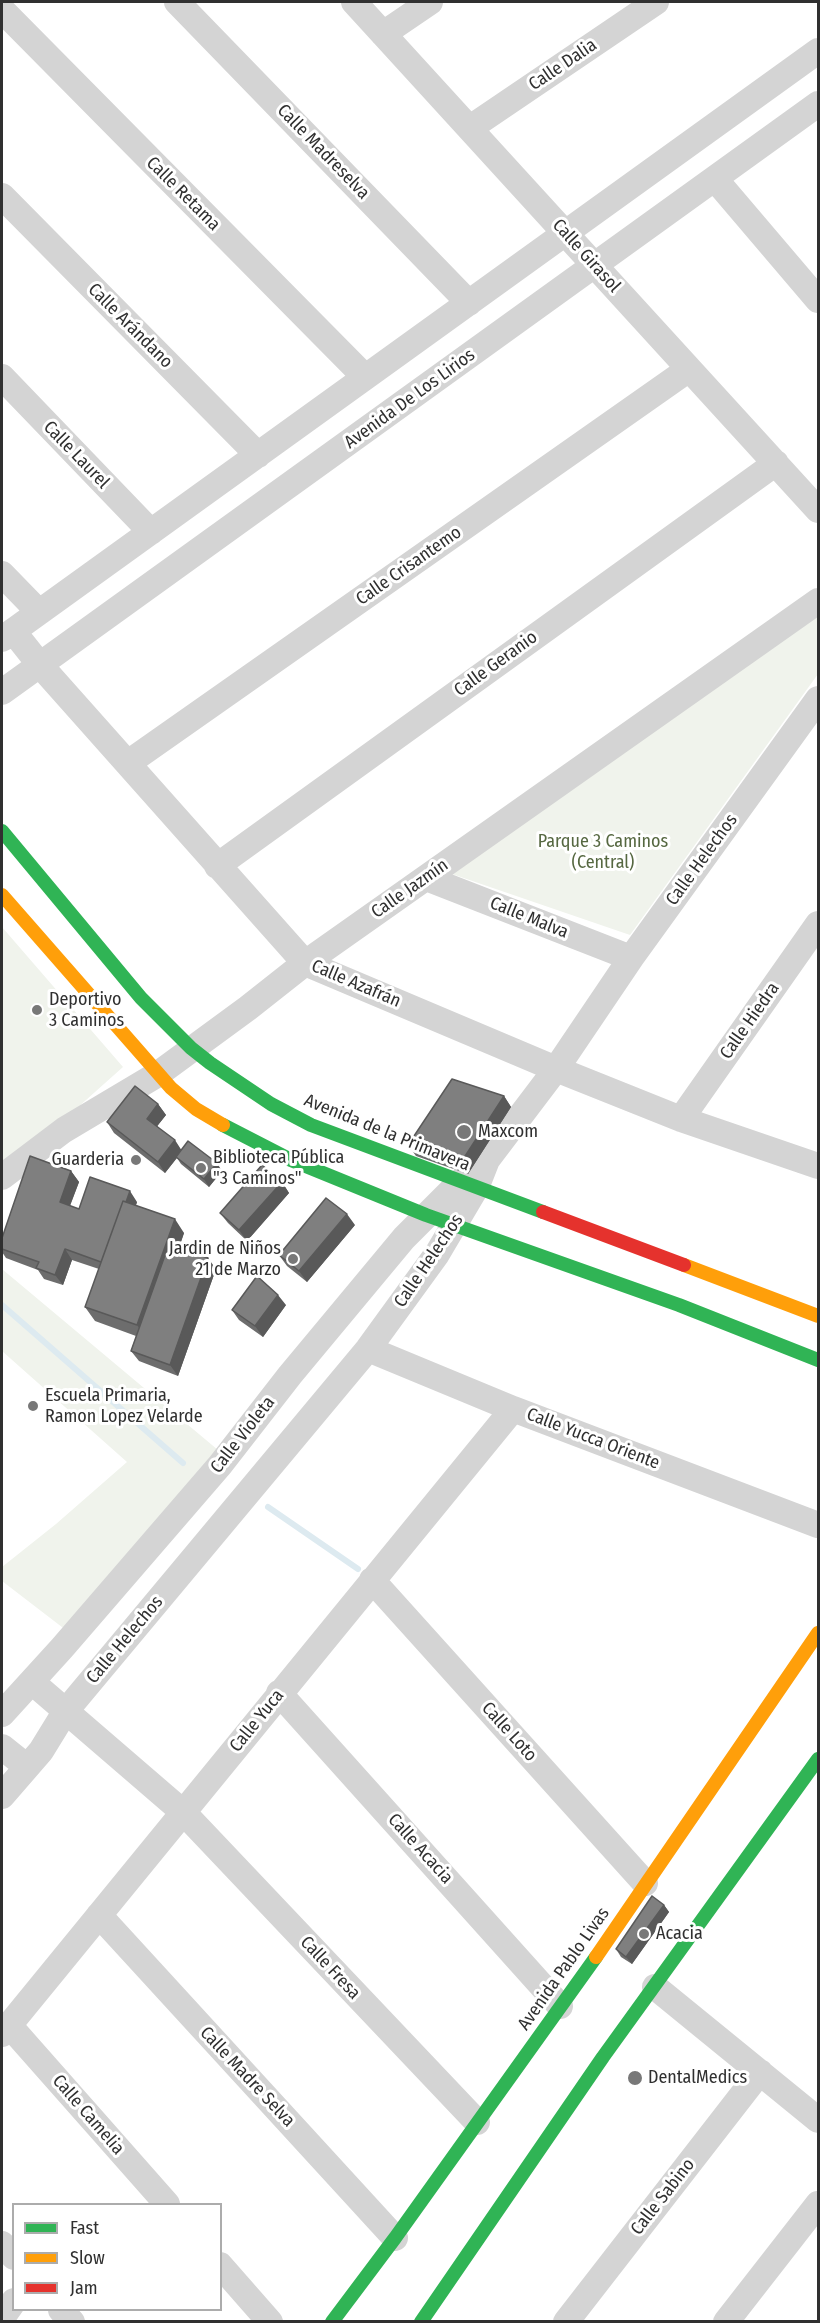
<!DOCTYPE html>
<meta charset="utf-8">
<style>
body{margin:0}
#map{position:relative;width:820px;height:2323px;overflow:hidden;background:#fff;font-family:"Fira Sans Condensed",sans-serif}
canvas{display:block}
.frame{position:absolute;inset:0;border:3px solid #303030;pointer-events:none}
.legend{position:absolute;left:12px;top:2203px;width:210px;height:108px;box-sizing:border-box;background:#fff;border:2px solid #acacac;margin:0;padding:8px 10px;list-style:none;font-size:18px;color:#303030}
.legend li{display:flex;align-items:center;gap:12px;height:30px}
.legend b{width:30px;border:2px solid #acacac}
</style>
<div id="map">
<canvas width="820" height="2323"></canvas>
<div class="frame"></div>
<ul class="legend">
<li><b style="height:8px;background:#30b455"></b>Fast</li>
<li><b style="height:8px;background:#ff9f0a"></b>Slow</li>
<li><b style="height:8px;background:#e5322d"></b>Jam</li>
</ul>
</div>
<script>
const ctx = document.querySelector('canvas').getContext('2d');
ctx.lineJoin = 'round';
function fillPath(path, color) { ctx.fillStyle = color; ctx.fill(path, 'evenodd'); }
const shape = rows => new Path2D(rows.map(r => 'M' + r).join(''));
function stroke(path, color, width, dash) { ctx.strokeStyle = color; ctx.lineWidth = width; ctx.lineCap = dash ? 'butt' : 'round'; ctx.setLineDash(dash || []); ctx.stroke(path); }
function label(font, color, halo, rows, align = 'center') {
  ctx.font = font + ' "Fira Sans Condensed",sans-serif'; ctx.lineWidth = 6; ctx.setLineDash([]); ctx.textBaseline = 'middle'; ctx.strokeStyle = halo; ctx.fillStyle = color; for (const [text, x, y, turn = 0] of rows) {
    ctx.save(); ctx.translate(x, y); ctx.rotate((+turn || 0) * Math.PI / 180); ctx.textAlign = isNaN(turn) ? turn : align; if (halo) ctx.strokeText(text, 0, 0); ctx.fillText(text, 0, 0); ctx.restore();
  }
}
const green = shape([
 [818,612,818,674,630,935,452,874],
 [2,927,123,1067,67,1117,2,1168],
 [2,1269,218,1450,71,1634,2,1581,2,1567,56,1524,127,1462,2,1351]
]);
const stream = shape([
 [2,1305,183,1463],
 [268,1507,358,1569]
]);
const street = shape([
 [177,2,469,303],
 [354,2,818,510],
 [2,10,365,377],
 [383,34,430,2],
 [470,128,656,2],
 [715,179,818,300],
 [2,196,258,455],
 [2,377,151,532],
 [2,574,39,612],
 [13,631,40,665,305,963,556,1069,681,1119,818,1166],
 [2,639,818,51],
 [2,692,818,104],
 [128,763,689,369],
 [217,866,776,463],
 [426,878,631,958],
 [681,1119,818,924],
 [2,1177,64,1130,158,1074,248,1008,305,963,818,601],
 [368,1349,513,1409,818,1525],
 [372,1580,645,1883],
 [32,1682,184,1813,477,2122],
 [279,1693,560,2006],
 [2,1714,62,1648,220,1465,290,1375,404,1238,460,1182,475,1170],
 [2,1747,27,1767],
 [2,1796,41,1751,65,1712,368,1349,437,1254,476,1188,487,1160,556,1069,631,958,818,699],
 [99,1915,395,2238],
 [655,1987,818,2120],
 [9,2025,167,2204],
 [2,2034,513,1409],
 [2,2244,14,2257],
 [220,2265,270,2322],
 [61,2310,72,2322],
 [2,2318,14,2301],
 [566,2322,760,2072],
 [726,2322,818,2204]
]);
const fast = shape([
 [2,831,141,998,191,1048,210,1063,271,1104,311,1125,543,1212],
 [223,1125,291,1160,426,1215,679,1305,818,1360],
 [332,2322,395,2238,596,1957],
 [421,2322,603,2057,818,1759]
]);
const slow = shape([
 [2,895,171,1088,196,1109,223,1125],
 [684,1265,818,1316],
 [596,1957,818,1633]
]);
const jam = shape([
 [543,1212,684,1265]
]);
const wall = shape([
 [504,1096,511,1107,468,1174,416,1156,408,1145],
 [158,1104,166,1115,157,1126,181,1150,222,1171,209,1187,181,1164,177,1158,165,1173,114,1133,107,1122],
 [71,1171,79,1182,70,1206,79,1209,137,1202,136,1205,184,1233,179,1248,216,1269,178,1376,139,1361,131,1351,136,1336,95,1321,85,1307,99,1269,72,1260,63,1285,44,1279,38,1270,6,1258,2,1252,2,1238],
 [282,1182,289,1193,247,1241,228,1223,220,1213],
 [355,1225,307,1282,287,1266,279,1255],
 [286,1305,263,1337,239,1320,232,1310],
 [664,1905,669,1912,632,1964,621,1957,616,1949]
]);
const shadedWall = shape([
 [504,1096,511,1107,468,1174,460,1164],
 [158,1104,166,1115,155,1129,147,1119],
 [175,1140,182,1151,165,1173,158,1162],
 [217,1163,222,1171,209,1187,204,1179],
 [71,1171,79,1182,67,1213,60,1202],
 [282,1182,289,1193,247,1241,239,1230],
 [130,1191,137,1202,112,1274,104,1263],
 [347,1214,355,1225,307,1282,299,1271],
 [175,1219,184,1233,147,1339,137,1325],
 [65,1249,72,1260,63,1285,55,1275],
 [208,1258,216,1269,178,1376,170,1365],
 [278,1295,286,1305,263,1337,255,1326],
 [664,1905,669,1912,632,1964,626,1957]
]);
const building = shape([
 [452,1079,504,1096,460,1164,408,1145,452,1079],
 [135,1086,158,1104,147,1119,175,1140,158,1162,107,1122,135,1086],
 [188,1141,217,1163,204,1179,176,1157,188,1141],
 [30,1156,71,1171,60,1202,79,1209,90,1177,130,1191,126,1202,123,1201,101,1262,65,1249,55,1275,36,1268,39,1262,2,1249,2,1238,30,1156],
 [262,1165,282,1182,239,1230,220,1213,262,1165],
 [326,1198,347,1214,299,1271,279,1255,326,1198],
 [123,1201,175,1219,137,1325,85,1307,123,1201],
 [169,1244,208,1258,170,1365,131,1351,169,1244],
 [257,1276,278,1295,255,1326,232,1310,257,1276],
 [652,1896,664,1905,626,1957,616,1949,652,1896]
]);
const markers = [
 [37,1010,6,"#787878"],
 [464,1132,8,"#787878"],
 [136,1160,6,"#787878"],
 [201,1168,6,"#787878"],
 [293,1259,6,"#787878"],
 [33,1406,6,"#787878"],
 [644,1934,6,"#787878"],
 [635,2078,8,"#787878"]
];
const streetNames = [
 ["Calle Dalia",563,65,-34],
 ["Calle Madreselva",323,152,46],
 ["Calle Retama",183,194,45],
 ["Calle Girasol",586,256,48],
 ["Calle Arándano",130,326,45],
 ["Avenida De Los Lirios",410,399,-36],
 ["Calle Laurel",76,455,46],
 ["Calle Crisantemo",409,566,-35],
 ["Calle Geranio",496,664,-36],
 ["Calle Helechos",702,860,-54],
 ["Calle Jazmín",410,889,-35],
 ["Calle Malva",529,918,22],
 ["Calle Azafrán",356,984,23],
 ["Calle Hiedra",750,1021,-55],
 ["Avenida de la Primavera",387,1133,22],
 ["Calle Helechos",429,1261,-56],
 ["Calle Violeta",243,1435,-52],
 ["Calle Yucca Oriente",593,1439,21],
 ["Calle Helechos",125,1640,-50],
 ["Calle Yuca",257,1721,-51],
 ["Calle Loto",509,1732,48],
 ["Calle Acacia",420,1849,48],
 ["Calle Fresa",330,1968,47],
 ["Avenida Pablo Livas",564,1969,-55],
 ["Calle Madre Selva",247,2077,47],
 ["Calle Camelia",88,2115,49],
 ["Calle Sabino",663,2197,-52]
];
const parkNames = [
 ["Parque 3 Caminos",603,842],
 ["(Central)",603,863]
];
const poiNames = [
 ["Deportivo",49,1000],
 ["3 Caminos",49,1021],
 ["Maxcom",478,1132],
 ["Biblioteca Pública",213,1158],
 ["\"3 Caminos\"",213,1179],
 ["Guarderia",124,1160,"right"],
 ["Jardin de Niños",281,1249,"right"],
 ["21 de Marzo",281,1270,"right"],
 ["Escuela Primaria,",45,1396],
 ["Ramon Lopez Velarde",45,1417],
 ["Acacia",656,1934],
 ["DentalMedics",648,2078]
];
fillPath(green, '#f0f3ec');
stroke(stream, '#ddeaf0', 6);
stroke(street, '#d4d4d4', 26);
stroke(fast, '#30b455', 14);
stroke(slow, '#ff9f0a', 14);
stroke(jam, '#e5322d', 14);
fillPath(wall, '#6d6d6d');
fillPath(shadedWall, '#595959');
fillPath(building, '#7f7f7f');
stroke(building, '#595959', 1.5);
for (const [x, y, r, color] of markers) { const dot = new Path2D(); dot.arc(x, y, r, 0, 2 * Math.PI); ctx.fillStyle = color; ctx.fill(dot); stroke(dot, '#fff', 2); }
label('18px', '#303030', '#fff', streetNames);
label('18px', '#566841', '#fff', parkNames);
label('18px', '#303030', '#fff', poiNames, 'left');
</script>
